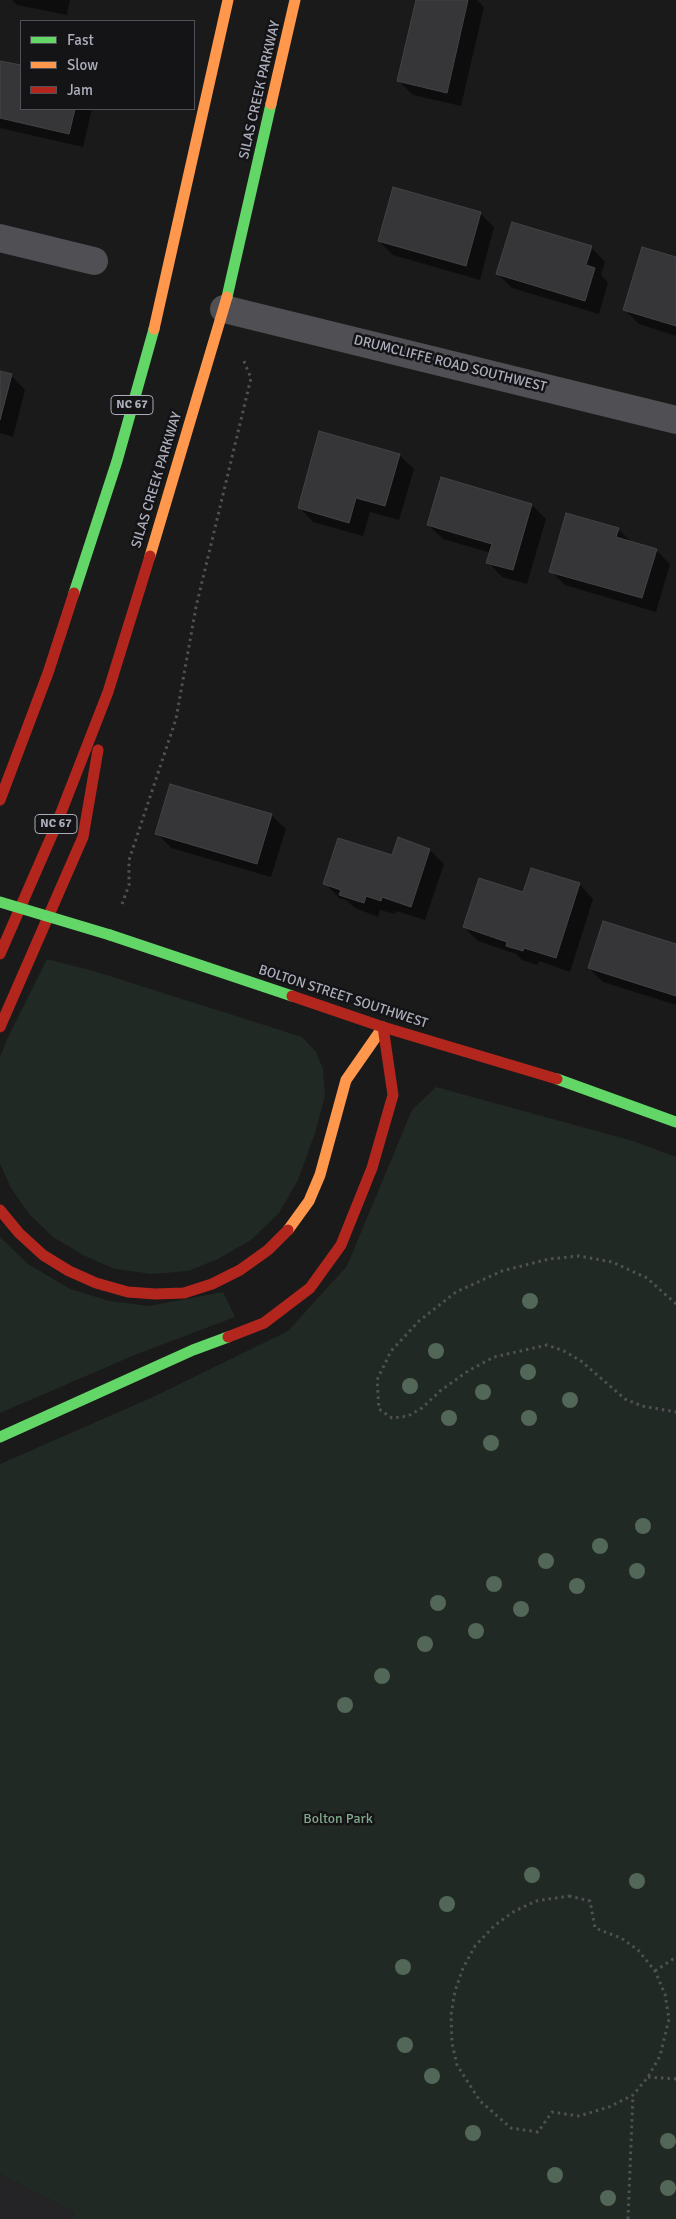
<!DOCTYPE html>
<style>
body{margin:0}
#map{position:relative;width:676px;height:2219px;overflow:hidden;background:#1a1a1a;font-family:Signika,sans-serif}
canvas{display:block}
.legend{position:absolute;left:20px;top:20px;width:175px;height:90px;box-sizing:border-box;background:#141416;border:1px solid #505158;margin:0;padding:6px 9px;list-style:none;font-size:15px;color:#abadbb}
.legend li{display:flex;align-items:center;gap:10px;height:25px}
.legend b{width:25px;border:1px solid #505158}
</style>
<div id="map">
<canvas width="676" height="2219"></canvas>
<ul class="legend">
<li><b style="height:6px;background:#63d668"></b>Fast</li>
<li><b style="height:6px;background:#ff974d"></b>Slow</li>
<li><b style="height:6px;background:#b3261e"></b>Jam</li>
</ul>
</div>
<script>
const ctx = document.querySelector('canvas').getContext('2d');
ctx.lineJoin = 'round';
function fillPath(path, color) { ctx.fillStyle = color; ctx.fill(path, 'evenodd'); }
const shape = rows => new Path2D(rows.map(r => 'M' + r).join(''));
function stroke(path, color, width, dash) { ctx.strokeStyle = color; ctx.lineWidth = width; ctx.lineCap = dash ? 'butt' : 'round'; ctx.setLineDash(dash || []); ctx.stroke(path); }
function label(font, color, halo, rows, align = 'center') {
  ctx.font = font + ' Signika,sans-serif'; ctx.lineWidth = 5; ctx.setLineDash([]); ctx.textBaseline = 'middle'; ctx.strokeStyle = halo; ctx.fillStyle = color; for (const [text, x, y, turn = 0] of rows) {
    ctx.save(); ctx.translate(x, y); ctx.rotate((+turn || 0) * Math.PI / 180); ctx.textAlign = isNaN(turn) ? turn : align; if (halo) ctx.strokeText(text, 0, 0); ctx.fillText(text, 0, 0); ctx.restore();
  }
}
const built = shape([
 [0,2174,74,2212,72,2219,0,2219]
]);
const green = shape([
 [47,959,97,972,302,1037,316,1052,323,1069,325,1096,315,1133,298,1180,279,1213,251,1240,218,1259,188,1271,152,1274,115,1269,85,1256,53,1237,29,1214,11,1188,0,1164,0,1057,9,1035],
 [436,1087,633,1141,676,1157,676,2219,72,2219,74,2212,0,2174,0,1464,153,1397,288,1331,347,1266,412,1110],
 [0,1237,28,1264,70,1289,109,1301,149,1306,223,1292,235,1317,137,1354,0,1413]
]);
const shadow = shape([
 [12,0,70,0,67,15,17,5],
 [418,0,477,0,484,7,461,106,413,95,399,81],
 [0,62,21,67,21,109,92,109,83,147,0,128],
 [480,213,494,227,480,280,393,255,379,241],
 [591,247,605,262,601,275,608,283,599,314,512,288,498,274],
 [676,259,676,336,639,324,625,310],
 [0,372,11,375,25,390,13,437,0,433],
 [399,455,414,469,399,520,370,512,363,536,313,522,299,507],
 [532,505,546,519,527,584,502,577,488,562,491,553,443,539,428,525],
 [618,529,633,543,656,550,670,564,656,612,565,585,551,571],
 [271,815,286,829,271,877,171,848,157,833],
 [430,850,444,864,425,920,396,911,395,914,380,910,378,917,355,908,346,900,339,898,325,883],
 [579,884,593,899,570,972,539,961,537,965,522,960,516,954,478,941,464,927,524,894],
 [676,945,676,1005,603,982,589,968]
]);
const building = shape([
 [416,0,468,0,447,93,397,81,416,0],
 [0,61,21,65,21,109,75,109,69,134,0,118,0,61],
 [393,187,481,212,466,266,378,241,393,187],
 [512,222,592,246,586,265,595,268,585,301,496,274,512,222],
 [642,247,676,257,676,326,623,310,642,247],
 [0,371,12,374,0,420,0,371],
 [319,431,400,454,385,506,356,498,349,523,298,508,319,431],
 [441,477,532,504,513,570,486,563,492,544,427,525,441,477],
 [566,513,619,528,616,537,657,549,642,598,549,572,566,513],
 [170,784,272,814,257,864,155,834,170,784],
 [398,837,430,849,411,907,382,897,381,901,366,896,364,903,339,895,341,890,323,884,338,838,392,855,398,837],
 [531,868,580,883,556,958,524,948,523,951,506,946,507,942,463,927,479,878,523,892,531,868],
 [603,921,676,944,676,996,588,968,603,921]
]);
const path = shape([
 [122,904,129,885,129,860,176,719,196,607,251,378,243,359],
 [676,1304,647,1278,612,1262,579,1256,549,1259,502,1271,456,1292,419,1321,391,1351,377,1380,379,1409,392,1418,408,1416,422,1408,440,1391,468,1371,494,1357,547,1345,564,1351,581,1361,625,1399,642,1406,676,1412],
 [569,1896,590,1901,595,1928,621,1938,638,1950,655,1971,665,1994,669,2019,660,2056,648,2077,633,2095,609,2107,579,2116,552,2112,538,2132,511,2128,480,2101,457,2065,452,2043,451,2015,455,1991,463,1968,475,1946,494,1926,513,1912,536,1901,569,1896],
 [655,1971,676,1957],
 [648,2077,676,2079],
 [628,2219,633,2095]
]);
const street = shape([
 [0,238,94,261],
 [224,309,676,420]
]);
const fast = shape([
 [227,297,271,104],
 [74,593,117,461,154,329],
 [110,935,292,996],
 [557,1079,676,1122],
 [0,1437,193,1350,228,1337]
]);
const slow = shape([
 [271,104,295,0],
 [154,329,228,0],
 [150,556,227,297],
 [288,1230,309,1201,320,1175,346,1080,383,1027]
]);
const jam = shape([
 [0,800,48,673,74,593],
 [0,954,55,828,108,692,150,556],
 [292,996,383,1027,557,1079],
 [0,1027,83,837,98,750],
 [0,1210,19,1233,43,1255,69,1271,96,1283,128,1292,155,1294,184,1293,212,1284,240,1270,268,1250,288,1230],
 [228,1337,264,1323,310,1288,341,1245,372,1168,393,1095,383,1027]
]);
const fastBridge = shape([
 [0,902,110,935]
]);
const trees = [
 [530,1301],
 [436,1351],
 [528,1372],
 [410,1386],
 [483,1392],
 [570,1400],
 [449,1418],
 [529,1418],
 [491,1443],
 [643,1526],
 [600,1546],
 [546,1561],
 [637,1571],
 [494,1584],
 [577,1586],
 [438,1603],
 [521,1609],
 [476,1631],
 [425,1644],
 [382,1676],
 [345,1705],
 [532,1875],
 [637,1881],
 [447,1904],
 [403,1967],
 [405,2045],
 [432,2076],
 [473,2133],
 [668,2141],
 [555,2175],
 [668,2188],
 [608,2198]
];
const shields = [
 [132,405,42],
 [56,824,42]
];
const shieldNames = [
 ["NC 67",132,405],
 ["NC 67",56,824]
];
const streetNames = [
 ["SILAS CREEK PARKWAY",260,90,-77],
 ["DRUMCLIFFE ROAD SOUTHWEST",450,364,14],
 ["SILAS CREEK PARKWAY",157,480,-73],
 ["BOLTON STREET SOUTHWEST",343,997,18]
];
const parkNames = [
 ["Bolton Park",338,1819]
];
fillPath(built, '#242326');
fillPath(green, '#212924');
fillPath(shadow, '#0007');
fillPath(building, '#363638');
stroke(building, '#424346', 1);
stroke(path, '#505055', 3, [2.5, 4]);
stroke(street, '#4f4f54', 28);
stroke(fast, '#63d668', 11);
stroke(slow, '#ff974d', 11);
stroke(jam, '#b3261e', 11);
stroke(fastBridge, '#63d668', 11);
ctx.fillStyle = '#536758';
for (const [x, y] of trees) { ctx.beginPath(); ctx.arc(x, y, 8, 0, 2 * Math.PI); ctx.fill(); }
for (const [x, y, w] of shields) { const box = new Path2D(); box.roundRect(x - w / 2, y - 9.5, w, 19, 4); ctx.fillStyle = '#141416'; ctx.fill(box); stroke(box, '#abadbb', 1); }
label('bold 12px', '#abadbb', null, shieldNames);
label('14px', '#abadbb', '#141416', streetNames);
label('14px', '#81a68a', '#141416', parkNames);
</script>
